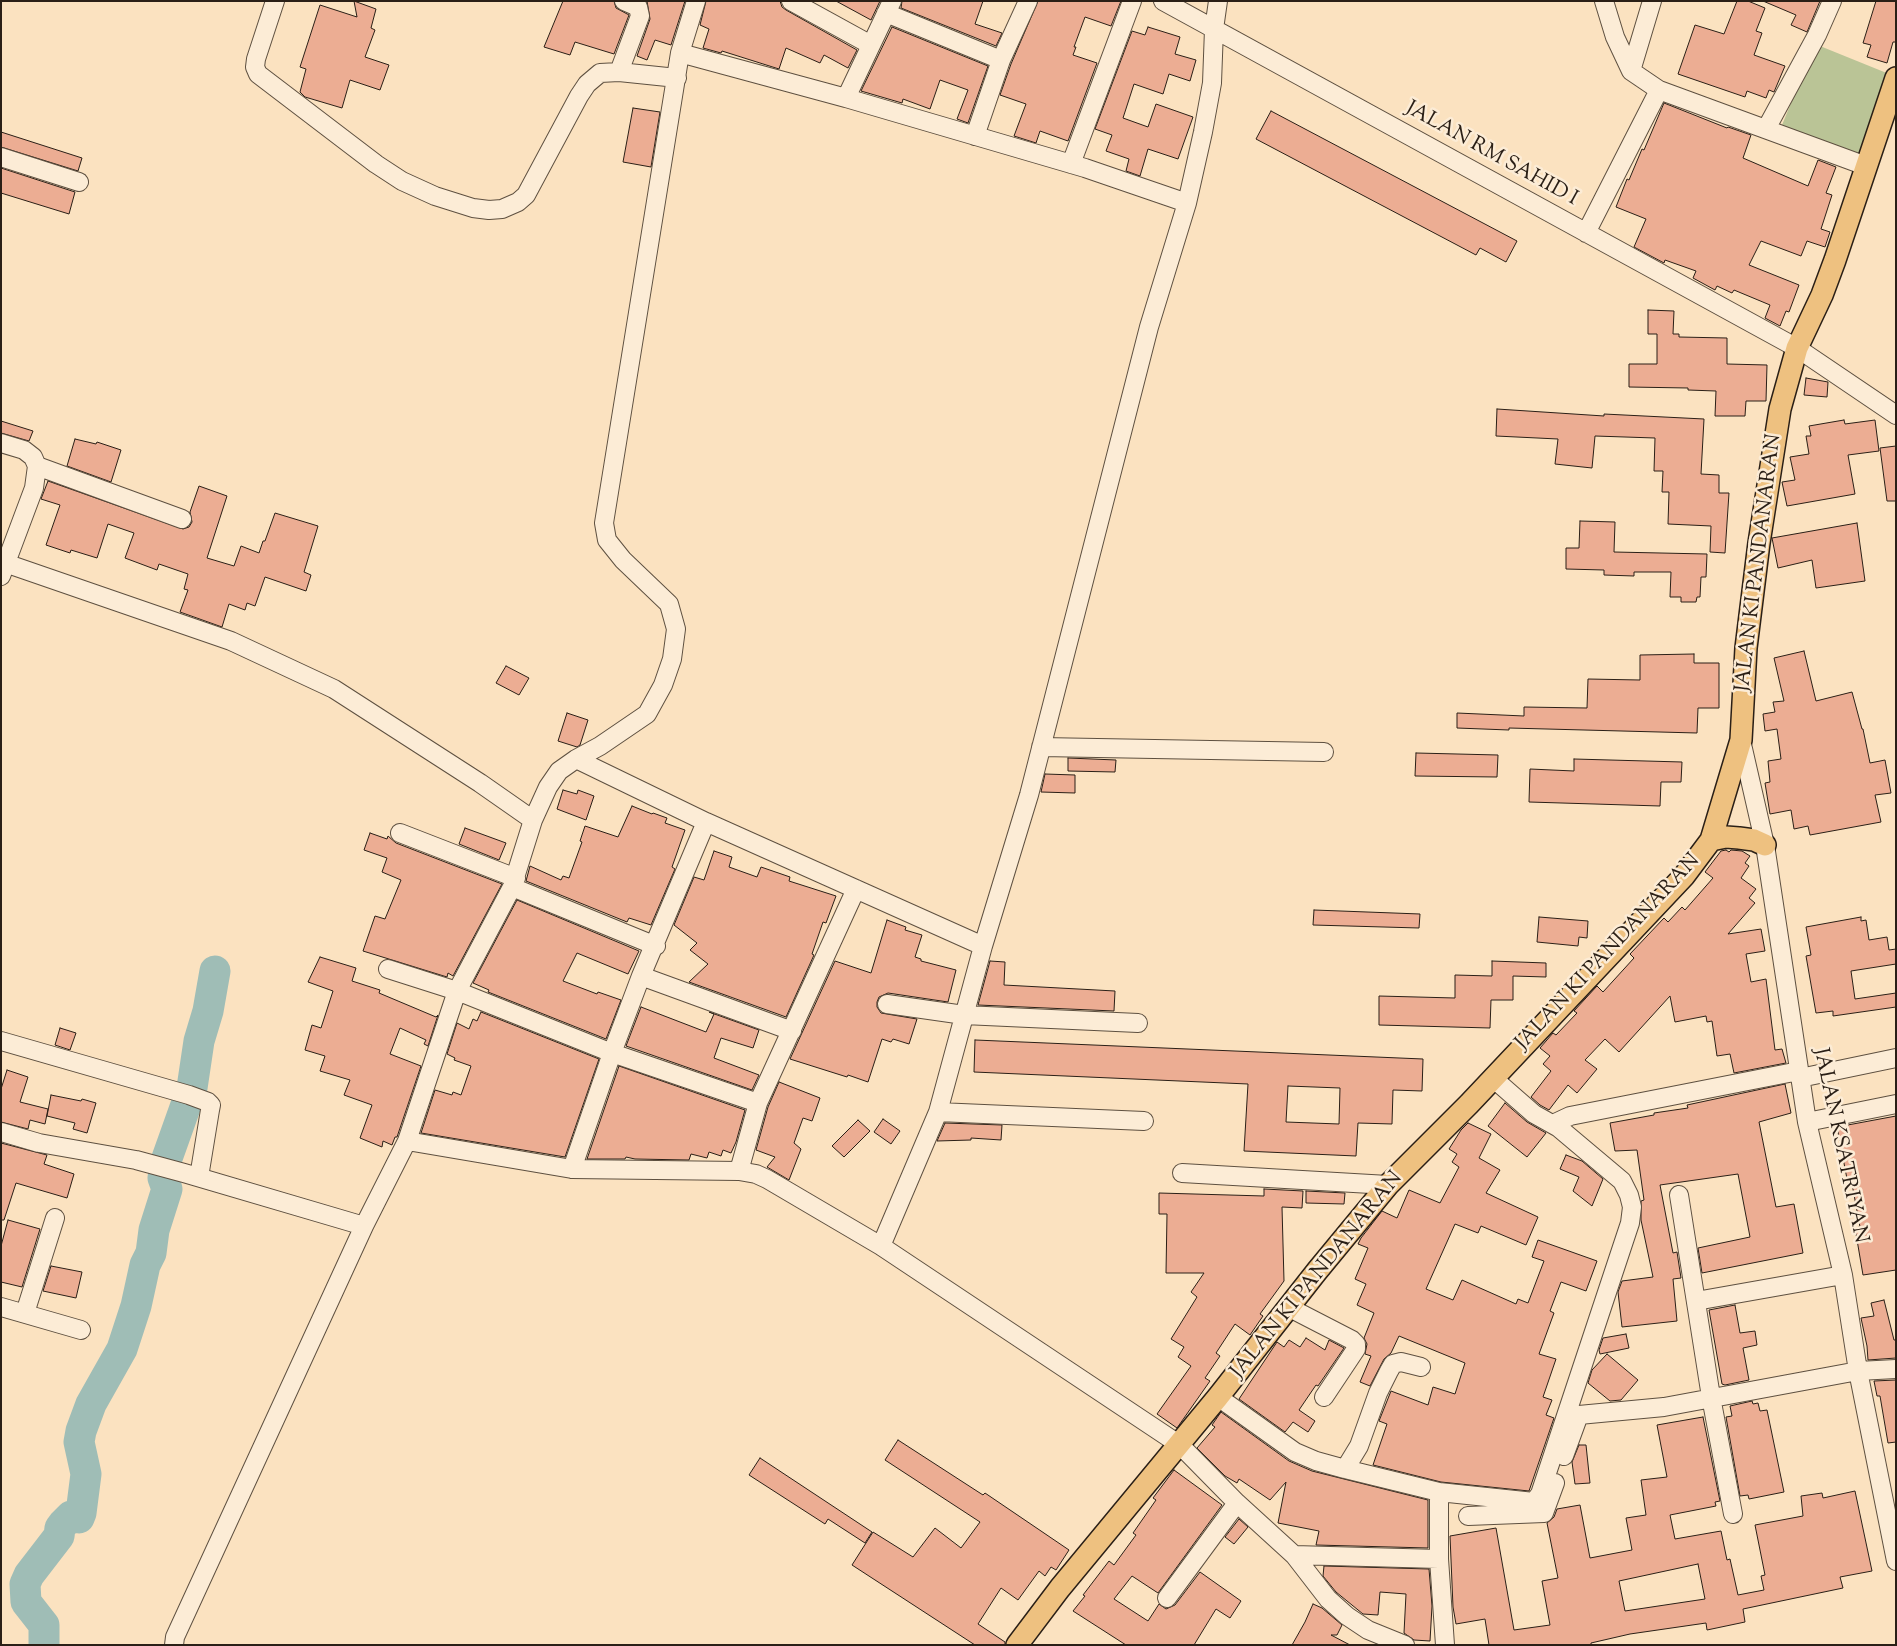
<!DOCTYPE html>
<style>
body{margin:0}
#map{position:relative;width:1897px;height:1646px;overflow:hidden;background:#fbe2c0;font-family:"Sorts Mill Goudy",serif}
canvas{display:block}
.frame{position:absolute;inset:0;border:2px solid #2a1f16;pointer-events:none}
</style>
<div id="map">
<canvas width="1897" height="1646"></canvas>
<div class="frame"></div>
</div>
<script>
const ctx = document.querySelector('canvas').getContext('2d');
ctx.lineJoin = 'round';
function fillPath(path, color) { ctx.fillStyle = color; ctx.fill(path, 'evenodd'); }
const shape = rows => new Path2D(rows.map(r => 'M' + r).join(''));
function stroke(path, color, width, dash) { ctx.strokeStyle = color; ctx.lineWidth = width; ctx.lineCap = dash ? 'butt' : 'round'; ctx.setLineDash(dash || []); ctx.stroke(path); }
function label(font, color, halo, rows, align = 'center') {
  ctx.font = font + ' "Sorts Mill Goudy",serif'; ctx.lineWidth = 5; ctx.setLineDash([]); ctx.textBaseline = 'middle'; ctx.strokeStyle = halo; ctx.fillStyle = color; for (const [text, x, y, turn = 0] of rows) {
    ctx.save(); ctx.translate(x, y); ctx.rotate((+turn || 0) * Math.PI / 180); ctx.textAlign = isNaN(turn) ? turn : align; if (halo) ctx.strokeText(text, 0, 0); ctx.fillText(text, 0, 0); ctx.restore();
  }
}
const green = shape([
 [1815,44,1894,76,1860,161,1780,130]
]);
const river = shape([
 [44,1645,44,1625,26,1602,25,1584,29,1575,59,1536,60,1528,63,1524,71,1516,79,1518,81,1513,86,1474,79,1442,81,1431,91,1404,122,1349,136,1306,145,1265,151,1253,154,1230,167,1189,163,1178,166,1161,192,1088,199,1041,208,1011,215,971]
]);
const building = shape([
 [354,1,376,9,371,28,375,30,365,57,389,65,380,90,350,80,342,108,305,97,300,92,306,69,300,67,320,5,357,17,354,1],
 [563,1,614,1,616,8,629,15,614,54,575,42,570,55,544,47,563,1],
 [647,1,685,1,671,45,655,40,647,60,637,56,650,19,647,1],
 [706,1,780,1,782,7,786,10,857,50,848,68,824,55,820,63,786,48,779,69,722,51,721,53,703,48,709,29,700,25,706,1],
 [836,1,880,1,871,20,836,1],
 [902,1,983,1,975,24,1002,33,996,46,901,8,902,1],
 [1038,1,1121,1,1111,26,1085,17,1074,47,1076,47,1073,55,1097,63,1068,141,1040,131,1036,143,1014,136,1026,104,1000,95,1011,64,1038,1],
 [1737,1,1748,1,1765,8,1756,31,1762,33,1754,55,1785,66,1774,92,1769,90,1766,98,1747,91,1745,97,1678,74,1695,25,1724,34,1737,1],
 [1763,1,1820,1,1807,32,1791,25,1796,15,1763,1],
 [1876,1,1896,1,1896,42,1893,42,1887,63,1867,57,1871,45,1863,43,1876,1],
 [892,27,988,66,968,123,957,119,968,90,940,80,930,109,903,99,902,103,861,91,892,27],
 [1148,27,1180,37,1175,54,1196,60,1190,81,1169,74,1163,94,1134,84,1123,118,1148,127,1156,104,1193,117,1178,159,1148,149,1140,176,1126,171,1129,159,1106,151,1112,135,1095,129,1132,31,1145,35,1148,27],
 [1664,103,1727,128,1728,127,1751,135,1743,158,1808,186,1818,160,1836,167,1826,193,1832,195,1821,229,1830,232,1825,247,1807,241,1801,256,1761,241,1749,265,1799,285,1789,312,1786,311,1780,326,1765,318,1770,305,1734,290,1732,293,1717,286,1715,290,1693,278,1696,271,1665,260,1664,263,1634,247,1646,219,1616,207,1627,179,1629,180,1642,149,1644,150,1664,103],
 [633,108,660,112,651,167,623,162,633,108],
 [1271,111,1517,241,1506,262,1480,248,1476,255,1256,139,1271,111],
 [1,132,82,158,78,171,1,147,1,132],
 [1,168,75,192,69,214,1,193,1,168],
 [1648,310,1674,311,1673,334,1679,334,1679,337,1727,338,1727,364,1767,365,1766,401,1746,401,1745,416,1715,416,1716,391,1688,390,1688,388,1629,387,1629,364,1657,364,1657,334,1648,334,1648,310],
 [1806,378,1828,382,1827,397,1804,395,1806,378],
 [1497,409,1604,416,1604,414,1704,419,1701,474,1719,475,1719,493,1729,493,1725,553,1710,552,1711,526,1668,524,1669,492,1662,492,1663,471,1654,471,1655,438,1595,436,1592,468,1555,464,1558,439,1496,436,1497,409],
 [1844,420,1845,424,1875,420,1879,451,1848,455,1855,494,1787,506,1782,482,1795,480,1790,457,1809,454,1806,436,1811,436,1809,426,1844,420],
 [1,421,33,431,29,441,1,433,1,421],
 [75,439,96,444,97,442,121,450,111,482,67,466,75,439],
 [1896,446,1896,501,1887,501,1880,448,1896,446],
 [48,481,183,529,189,527,192,522,190,512,199,486,227,496,207,558,234,566,241,546,259,553,263,541,265,541,275,513,318,526,304,572,311,575,306,591,265,577,255,606,247,603,245,610,229,604,222,627,180,612,188,590,184,589,188,574,159,564,157,570,125,558,134,533,108,524,97,558,71,550,70,553,46,545,60,505,41,499,48,481],
 [1580,521,1615,522,1614,552,1707,554,1706,577,1701,577,1700,597,1697,597,1696,602,1681,602,1681,597,1670,597,1671,572,1634,572,1634,576,1604,575,1604,570,1566,569,1566,548,1579,548,1580,521],
 [1857,523,1865,581,1816,588,1812,560,1778,568,1772,538,1857,523],
 [1804,651,1816,701,1852,692,1862,729,1863,729,1870,763,1885,760,1891,793,1875,795,1881,822,1810,835,1808,826,1794,829,1791,810,1770,814,1765,783,1770,782,1768,761,1781,759,1777,729,1765,731,1763,714,1775,712,1773,702,1784,701,1774,658,1804,651],
 [1694,654,1694,663,1719,663,1719,708,1698,708,1697,733,1509,728,1509,730,1457,728,1457,713,1524,716,1524,707,1587,708,1588,679,1640,680,1640,655,1694,654],
 [506,666,529,678,519,695,496,683,506,666],
 [567,713,588,720,580,745,577,747,558,741,567,713],
 [1416,753,1498,755,1497,777,1415,776,1416,753],
 [1068,758,1116,760,1115,772,1068,771,1068,758],
 [1574,759,1682,762,1681,782,1661,782,1660,806,1529,802,1530,769,1574,771,1574,759],
 [1045,774,1075,775,1075,793,1041,792,1045,774],
 [563,790,577,794,578,790,594,796,586,820,557,809,563,790],
 [632,806,652,814,653,813,667,818,665,823,685,830,672,867,675,869,651,925,629,918,627,922,526,881,530,866,561,880,563,876,569,878,582,842,580,841,585,826,618,837,632,806],
 [465,828,506,843,499,860,459,844,465,828],
 [370,833,387,839,388,836,396,843,502,884,453,976,448,973,447,977,363,951,375,916,385,919,401,880,382,872,387,858,364,850,370,833],
 [1726,850,1729,852,1731,850,1742,851,1750,856,1745,863,1749,866,1741,878,1756,889,1749,898,1755,903,1728,934,1761,929,1765,951,1746,954,1751,982,1766,979,1775,1050,1782,1049,1786,1063,1734,1073,1730,1054,1717,1056,1712,1021,1707,1022,1706,1016,1675,1022,1670,996,1619,1052,1605,1039,1585,1060,1597,1069,1577,1093,1568,1085,1549,1110,1540,1105,1531,1097,1551,1071,1543,1064,1550,1056,1540,1048,1553,1033,1556,1035,1577,1013,1574,1011,1597,986,1603,992,1634,958,1630,954,1664,918,1668,922,1682,907,1685,910,1713,878,1705,872,1721,851,1726,850],
 [714,851,732,857,729,867,757,877,761,867,790,877,789,881,836,896,826,923,823,922,812,954,814,955,786,1017,689,982,708,964,690,950,697,943,674,925,694,877,704,880,714,851],
 [517,900,639,951,628,974,577,953,563,981,597,994,598,992,621,1000,606,1039,488,992,489,990,473,983,517,900],
 [1314,910,1420,914,1419,928,1313,925,1314,910],
 [1539,917,1588,921,1587,938,1579,937,1578,946,1537,942,1539,917],
 [1861,917,1861,921,1866,920,1869,940,1887,937,1889,950,1896,949,1896,964,1851,971,1855,999,1896,993,1896,1007,1833,1016,1833,1011,1816,1013,1806,956,1811,955,1806,927,1861,917],
 [887,920,906,927,905,930,922,935,915,957,921,959,921,961,956,970,948,1002,888,993,879,997,877,1002,877,1007,881,1013,917,1019,909,1044,893,1039,891,1042,882,1039,868,1082,848,1075,847,1077,790,1059,835,961,871,973,887,920],
 [320,957,356,968,352,981,380,990,379,993,436,1017,438,1015,428,1046,424,1044,426,1040,400,1028,390,1054,421,1066,397,1137,395,1137,392,1145,383,1141,382,1147,360,1138,372,1105,344,1095,350,1080,320,1071,325,1056,305,1050,312,1025,321,1028,333,991,308,982,320,957],
 [990,961,1005,962,1004,985,1115,991,1114,1011,978,1005,990,961],
 [1492,961,1546,963,1546,977,1513,976,1513,1000,1491,1000,1490,1028,1379,1025,1379,996,1455,998,1455,975,1492,976,1492,961],
 [641,1007,706,1032,714,1014,709,1012,759,1030,753,1048,721,1038,714,1058,759,1075,752,1090,626,1046,641,1007],
 [481,1012,599,1059,565,1157,421,1133,435,1090,452,1095,453,1092,461,1095,471,1066,454,1060,455,1058,447,1054,457,1023,469,1029,473,1019,477,1021,481,1012],
 [60,1028,76,1033,70,1050,55,1045,60,1028],
 [975,1040,1423,1059,1422,1091,1393,1090,1392,1124,1358,1123,1356,1156,1244,1151,1248,1084,974,1072,975,1040],
 [1288,1086,1340,1088,1339,1124,1286,1122,1288,1086],
 [619,1066,745,1110,736,1142,731,1153,723,1150,721,1156,709,1152,707,1158,691,1154,689,1160,635,1159,626,1157,625,1159,587,1159,619,1066],
 [7,1070,28,1077,20,1102,48,1109,45,1124,30,1120,28,1129,1,1122,1,1089,7,1070],
 [779,1082,820,1098,812,1121,803,1118,794,1143,801,1149,789,1180,767,1167,775,1157,756,1150,768,1107,779,1082],
 [1785,1084,1791,1113,1759,1122,1776,1207,1794,1204,1803,1253,1702,1273,1698,1248,1750,1237,1738,1174,1660,1185,1673,1253,1677,1252,1681,1278,1673,1279,1677,1321,1622,1327,1618,1292,1622,1281,1653,1277,1641,1220,1641,1201,1644,1200,1637,1150,1615,1151,1610,1123,1654,1115,1654,1113,1688,1108,1687,1105,1785,1084],
 [51,1095,81,1101,82,1099,96,1103,87,1133,73,1129,75,1123,47,1116,51,1095],
 [1505,1103,1527,1122,1546,1133,1527,1157,1488,1126,1505,1103],
 [1896,1116,1896,1270,1863,1275,1855,1228,1860,1227,1852,1184,1848,1184,1837,1127,1896,1116],
 [883,1119,900,1131,891,1144,874,1132,883,1119],
 [858,1120,870,1131,844,1157,832,1146,858,1120],
 [945,1123,1002,1125,1001,1140,971,1138,971,1140,937,1141,945,1123],
 [1468,1123,1491,1134,1479,1158,1500,1170,1486,1193,1538,1217,1526,1245,1481,1226,1478,1233,1455,1224,1426,1289,1453,1300,1462,1280,1516,1304,1518,1299,1528,1303,1544,1261,1532,1257,1538,1240,1597,1261,1586,1291,1561,1282,1550,1311,1554,1313,1539,1354,1556,1359,1543,1397,1552,1400,1546,1415,1554,1418,1529,1491,1441,1482,1373,1465,1387,1424,1379,1421,1391,1391,1428,1405,1433,1387,1455,1394,1465,1363,1399,1336,1391,1353,1384,1359,1370,1386,1360,1382,1371,1356,1365,1354,1367,1344,1364,1338,1374,1313,1357,1305,1366,1284,1355,1279,1368,1248,1358,1244,1361,1238,1382,1211,1397,1218,1409,1190,1440,1203,1459,1167,1452,1162,1457,1154,1449,1149,1461,1130,1468,1123],
 [1,1143,47,1155,44,1164,74,1174,67,1198,16,1183,4,1220,1,1220,1,1143],
 [1566,1155,1582,1161,1603,1179,1592,1206,1573,1191,1579,1177,1560,1169,1566,1155],
 [1264,1189,1303,1191,1302,1208,1282,1207,1284,1281,1260,1314,1263,1316,1250,1335,1235,1324,1216,1353,1220,1356,1205,1378,1210,1381,1177,1428,1157,1414,1191,1366,1178,1357,1184,1347,1171,1339,1197,1297,1191,1292,1204,1273,1166,1273,1167,1214,1159,1214,1159,1193,1264,1196,1264,1189],
 [1306,1191,1345,1193,1344,1204,1306,1203,1306,1191],
 [8,1220,40,1229,22,1287,1,1282,1,1246,8,1220],
 [51,1266,82,1272,76,1298,43,1291,51,1266],
 [1884,1300,1894,1340,1896,1340,1896,1358,1868,1360,1867,1346,1861,1318,1874,1316,1871,1303,1884,1300],
 [1735,1305,1740,1333,1755,1331,1757,1345,1743,1348,1749,1380,1725,1385,1722,1384,1709,1310,1735,1305],
 [1626,1334,1629,1348,1600,1354,1599,1350,1603,1338,1626,1334],
 [1306,1338,1325,1350,1329,1340,1344,1348,1318,1386,1316,1385,1299,1410,1315,1421,1308,1432,1293,1422,1285,1432,1239,1399,1277,1342,1284,1347,1289,1340,1300,1347,1306,1338],
 [1607,1354,1638,1380,1621,1400,1610,1401,1588,1383,1592,1370,1607,1354],
 [1896,1380,1896,1442,1888,1443,1880,1396,1877,1396,1874,1381,1896,1380],
 [1752,1401,1753,1404,1758,1403,1760,1411,1767,1410,1784,1492,1749,1499,1748,1495,1740,1496,1726,1417,1732,1416,1730,1406,1752,1401],
 [1221,1412,1289,1461,1312,1471,1428,1500,1428,1548,1316,1545,1319,1531,1278,1523,1286,1482,1270,1500,1239,1479,1237,1483,1225,1476,1197,1448,1215,1427,1212,1425,1221,1412],
 [1703,1417,1720,1501,1715,1502,1716,1506,1670,1515,1675,1539,1721,1531,1727,1560,1730,1559,1738,1595,1764,1590,1761,1576,1765,1575,1755,1525,1803,1516,1801,1496,1822,1493,1823,1498,1855,1491,1872,1571,1840,1577,1843,1588,1743,1609,1745,1622,1707,1630,1706,1623,1630,1634,1591,1643,1591,1645,1489,1645,1485,1619,1456,1624,1453,1607,1450,1536,1496,1528,1514,1630,1550,1625,1542,1581,1558,1578,1547,1523,1554,1517,1557,1509,1580,1505,1590,1558,1632,1550,1626,1518,1646,1515,1641,1480,1667,1477,1657,1425,1703,1417],
 [1698,1564,1705,1599,1625,1611,1619,1581,1698,1564],
 [898,1440,983,1495,985,1493,1069,1550,1056,1570,1051,1567,1045,1576,1039,1571,1018,1600,1001,1588,978,1624,1005,1642,1005,1645,975,1645,852,1565,873,1532,913,1557,935,1528,961,1548,980,1522,885,1460,898,1440],
 [1579,1445,1586,1445,1590,1483,1575,1484,1572,1462,1579,1445],
 [760,1458,872,1532,865,1543,828,1519,825,1524,749,1475,760,1458],
 [1174,1470,1222,1505,1158,1593,1132,1576,1114,1599,1148,1621,1159,1604,1166,1609,1175,1605,1200,1572,1241,1601,1230,1618,1216,1609,1194,1645,1126,1645,1073,1611,1085,1596,1083,1595,1109,1561,1114,1565,1136,1535,1133,1533,1156,1500,1153,1498,1174,1470],
 [1239,1519,1248,1527,1234,1544,1225,1537,1239,1519],
 [1324,1566,1429,1569,1432,1606,1430,1641,1414,1640,1404,1633,1406,1594,1380,1592,1378,1615,1363,1614,1336,1592,1323,1576,1324,1566],
 [1313,1604,1322,1608,1342,1625,1337,1635,1331,1635,1350,1645,1292,1645,1305,1622,1313,1604]
]);
const minor = shape([
 [275,1,256,59,255,67,258,74,376,164,402,181,435,196,473,208,489,210,502,209,518,202,526,195,579,96,587,84,600,73,619,72,677,78],
 [791,1,871,45],
 [1163,1,1797,348,1896,415],
 [1604,1,1615,37,1631,71,1659,90,1866,166],
 [886,13,1001,60],
 [680,53,846,98],
 [1631,71,1652,1],
 [619,72,640,16,638,7,624,1],
 [1766,129,1817,35,1832,1],
 [975,136,1001,60,1028,1],
 [1,157,79,182],
 [1071,164,1132,1],
 [1187,203,1203,132,1212,83,1214,29,1218,1],
 [1586,233,1659,90],
 [1,443,24,450,33,457,37,466,34,488,1,576],
 [37,466,182,519],
 [5,563,231,641,334,689,480,783,533,820],
 [1741,740,1765,845,1807,1122,1843,1275,1858,1371,1896,1561],
 [1041,747,1324,752],
 [576,759,706,822,983,946],
 [400,833,516,878],
 [512,887,656,946],
 [388,969,457,991,612,1053,758,1103],
 [641,976,792,1031],
 [887,1004,964,1015,1138,1023],
 [1,1041,189,1095,208,1102,211,1105,210,1110,199,1177],
 [1800,1078,1896,1058],
 [938,1112,1144,1121],
 [1807,1122,1896,1104],
 [1553,1124,1570,1116,1799,1071],
 [1,1132,39,1143,136,1160,184,1173,364,1226],
 [407,1141,572,1169,739,1171,756,1174,767,1179,881,1246,1180,1445,1237,1503,1294,1555,1328,1599,1347,1616,1368,1630,1405,1645],
 [572,1169,612,1053,641,976,706,822],
 [739,1171,758,1103,856,889],
 [1182,1173,1388,1185],
 [1679,1195,1711,1397,1733,1514],
 [881,1246,938,1112,983,946,1029,795,1149,327,1187,203,1085,168,846,98,892,1],
 [1696,1301,1843,1275],
 [1,1307,81,1330],
 [1288,1307,1352,1340,1356,1344,1356,1349,1324,1397],
 [25,1313,55,1218],
 [1218,1397,1295,1452,1316,1461,1345,1469,1439,1492,1439,1559,1445,1645],
 [1564,1456,1579,1415,1664,1407,1858,1371,1896,1369],
 [1345,1469,1359,1446,1378,1393,1389,1371,1393,1364,1401,1362,1421,1367],
 [1439,1492,1534,1502,1540,1494,1630,1223,1632,1207,1629,1195,1622,1181,1559,1128,1534,1114,1494,1079],
 [1468,1516,1544,1513,1555,1483],
 [1294,1555,1439,1559],
 [1167,1598,1237,1503],
 [174,1645,175,1637,364,1226,407,1141,457,991,512,887,533,820,548,787,559,771,576,759,600,746,647,714,663,685,672,659,676,629,669,604,623,560,607,540,604,523,680,53,696,1]
]);
const major = shape([
 [1711,840,1726,837,1739,838,1754,840,1765,845],
 [1017,1645,1060,1588,1218,1397,1317,1271,1388,1185,1469,1104,1684,876,1711,840,1741,740,1746,648,1759,543,1780,409,1797,348,1822,295,1835,260,1896,78]
]);
const streetNames = [
 ["JALAN RM SAHID I",1491,155,29],
 ["JALAN KI PANDANARAN",1760,563,-83],
 ["JALAN KI PANDANARAN",1609,953,-47],
 ["JALAN KSATRIYAN",1839,1146,78],
 ["JALAN KI PANDANARAN",1318,1276,-51]
];
fillPath(green, '#bac496');
stroke(river, '#9fbdb6', 31);
fillPath(building, '#ecad93');
stroke(building, '#2a1f16', 1);
stroke(minor, '#5e5040', 20);
stroke(major, '#2a1f16', 24);
stroke(minor, '#fcecd6', 18);
stroke(major, '#eec180', 21);
label('21px', '#2a1f16', '#fcecd6', streetNames);
</script>
